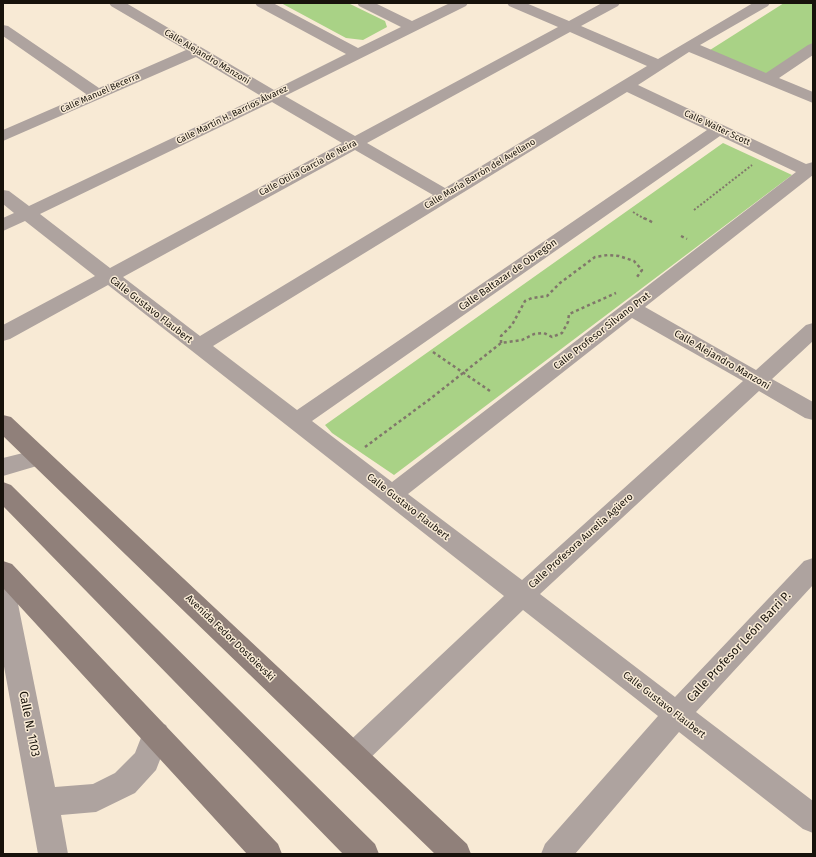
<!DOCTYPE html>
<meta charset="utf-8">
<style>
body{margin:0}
#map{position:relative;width:816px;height:857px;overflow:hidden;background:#f8ead5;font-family:"Fira Sans",sans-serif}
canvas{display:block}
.frame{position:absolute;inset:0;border:4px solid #17120b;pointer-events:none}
</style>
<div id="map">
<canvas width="816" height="857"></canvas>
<div class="frame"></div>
</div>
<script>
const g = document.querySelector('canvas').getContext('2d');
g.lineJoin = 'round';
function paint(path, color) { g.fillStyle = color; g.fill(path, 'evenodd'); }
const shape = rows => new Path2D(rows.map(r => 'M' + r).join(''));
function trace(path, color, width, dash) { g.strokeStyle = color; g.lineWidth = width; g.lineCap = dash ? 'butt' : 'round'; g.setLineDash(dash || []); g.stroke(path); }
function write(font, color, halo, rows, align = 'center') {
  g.font = font + ' "Fira Sans",sans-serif'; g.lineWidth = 3; g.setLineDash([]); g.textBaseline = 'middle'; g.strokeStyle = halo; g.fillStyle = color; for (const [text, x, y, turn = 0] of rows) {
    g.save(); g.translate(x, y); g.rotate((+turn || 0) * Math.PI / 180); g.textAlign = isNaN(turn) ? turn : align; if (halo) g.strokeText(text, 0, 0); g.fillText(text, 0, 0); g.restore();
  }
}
const green = shape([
 [281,3,348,3,385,21,387,27,363,40,346,38],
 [784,3,813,3,813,44,767,75,710,50],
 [723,143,792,175,394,475,332,433,325,425]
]);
const pathFar1 = shape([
 [694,210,752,165],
 [633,212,645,219]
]);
const path = shape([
 [644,218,654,223],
 [681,236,687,239],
 [501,343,501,336,512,325,525,301,532,298,547,296,560,283,595,257,608,255,619,256,634,261,642,270,637,277],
 [433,352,490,391],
 [365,447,430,399,501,343,522,340,534,334,544,333,552,337,562,333,568,322,569,314,616,293]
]);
const street = shape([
 [109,3,126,3,274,90,346,54,257,6,255,3,273,3,358,48,401,27,359,6,357,3,375,3,412,21,450,3,468,3,466,6,285,96,355,136,558,27,509,6,507,3,526,3,569,21,602,3,620,3,618,6,581,26,658,59,753,3,770,3,768,6,700,45,766,73,808,45,813,43,813,55,779,78,813,92,813,103,689,52,638,85,806,164,813,162,813,175,645,307,756,370,806,325,813,323,813,341,772,379,813,402,813,420,805,418,759,391,540,594,675,697,804,561,813,558,813,585,696,712,813,801,813,833,803,829,679,732,575,854,541,854,545,844,658,716,523,610,363,765,353,769,343,765,339,756,343,747,504,596,108,285,10,339,3,341,3,325,95,276,25,221,3,231,3,218,14,213,3,204,3,190,9,191,29,206,261,96,196,57,3,141,3,130,86,94,3,36,3,25,8,26,99,88,186,50,111,6,109,3],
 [570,32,647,66,445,188,367,143,570,32],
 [627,92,707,130,297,410,213,346,627,92],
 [272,102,342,143,110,268,40,214,272,102],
 [720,136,796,172,392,482,312,421,720,136],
 [355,150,433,195,200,336,123,277,355,150],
 [632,318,743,381,522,580,408,494,632,318],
 [39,449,47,451,50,457,47,463,3,476,3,458,39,449],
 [3,584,12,587,16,594,55,787,93,784,115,773,135,753,146,725,156,721,166,725,170,734,156,770,135,793,96,812,61,815,68,854,38,854,3,661,3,584]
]);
const secondary = shape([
 [3,415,11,417,467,844,471,854,435,854,3,436,3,415],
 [3,482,11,485,375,844,379,854,343,854,3,506,3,482],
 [3,561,12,564,278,844,282,854,247,854,3,588,3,561]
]);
const farStreetnames = [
 ["Calle Alejandro Manzoni",207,57,31],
 ["Calle Manuel Becerra",100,93,-24],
 ["Calle Martín H. Barrios Álvarez",232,115,-26],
 ["Calle Walter Scott",717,128,25],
 ["Calle Otilia García de Neira",308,168,-28],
 ["Calle María Barrón del Avellano",480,174,-31]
];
const streetNames = [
 ["Calle Baltazar de Obregón",508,275,-35],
 ["Calle Gustavo Flaubert",151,310,38],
 ["Calle Profesor Silvano Prat",602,331,-38],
 ["Calle Alejandro Manzoni",722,360,30],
 ["Calle Gustavo Flaubert",408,507,38],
 ["Calle Profesora Aurelia Agüero",581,541,-42],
 ["Avenida Fedor Dostoievski",230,638,44],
 ["Calle Gustavo Flaubert",664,705,38]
];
const nearStreetnames = [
 ["Calle Profesor León Barri P.",739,647,-47],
 ["Calle N. 1103",29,724,79]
];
paint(green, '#a9d286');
trace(pathFar1, '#80776a', 2, [2, 2]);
trace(path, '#80776a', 2.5, [3, 3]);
paint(street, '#aea39f');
paint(secondary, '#90807a');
write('9px', '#17120b', '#f8ead5', farStreetnames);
write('10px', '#17120b', '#f8ead5', streetNames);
write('12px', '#17120b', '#f8ead5', nearStreetnames);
</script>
